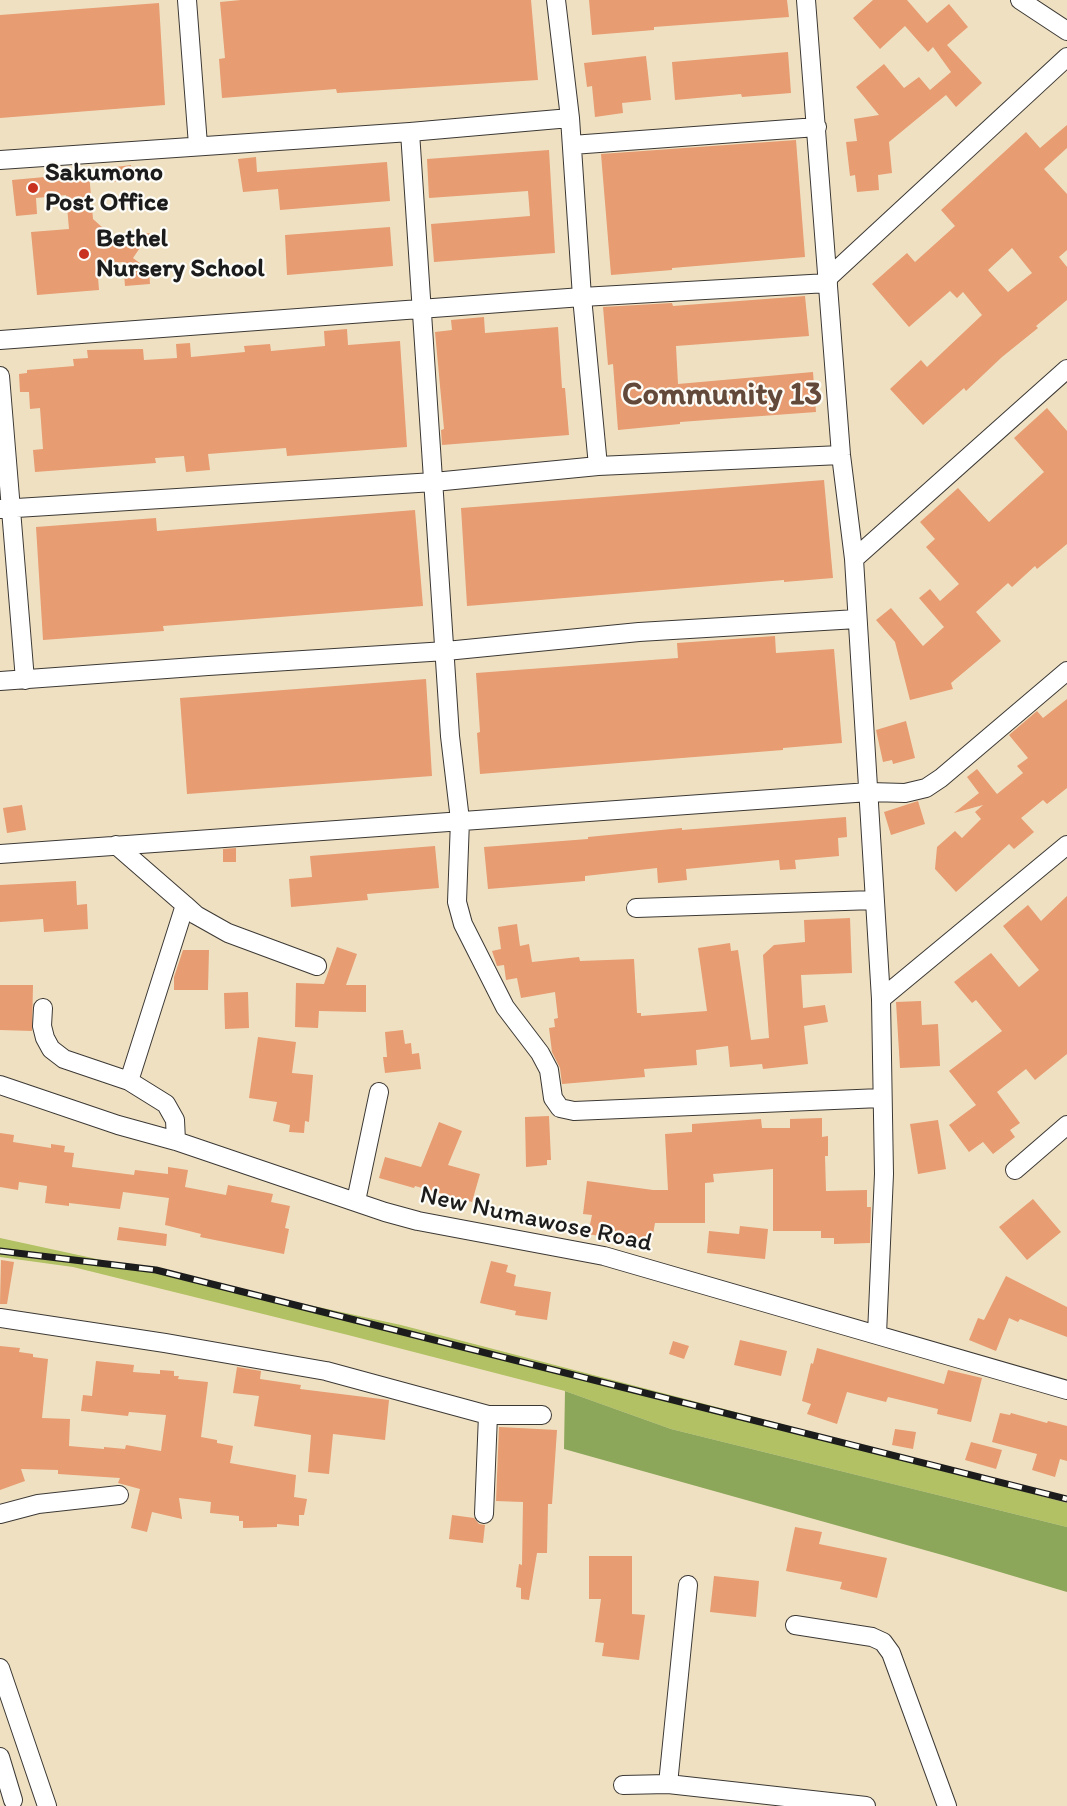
<!DOCTYPE html>
<style>
body{margin:0}
canvas{display:block;background:#efe0c1}
</style>
<canvas width="1067" height="1806"></canvas>
<script>
const g = document.querySelector('canvas').getContext('2d');
g.lineJoin = 'round';
function paint(path, color) { g.fillStyle = color; g.fill(path, 'evenodd'); }
const shape = rows => new Path2D(rows.map(r => 'M' + r).join(''));
function trace(path, color, width, dash) { g.strokeStyle = color; g.lineWidth = width; g.lineCap = dash ? 'butt' : 'round'; g.setLineDash(dash || []); g.stroke(path); }
function write(font, color, halo, rows, align = 'center') {
  g.font = font + ' Itim,sans-serif'; g.lineWidth = 4.5; g.setLineDash([]); g.textBaseline = 'middle'; g.strokeStyle = halo; g.fillStyle = color; for (const [text, x, y, turn = 0] of rows) {
    g.save(); g.translate(x, y); g.rotate((+turn || 0) * Math.PI / 180); g.textAlign = isNaN(turn) ? turn : align; if (halo) g.strokeText(text, 0, 0); g.fillText(text, 0, 0); g.restore();
  }
}
const green = shape([
 [0,1238,401,1325,778,1423,1067,1503,1067,1527,671,1429,565,1391,348,1335,73,1267,0,1257]
]);
const forest = shape([
 [565,1391,671,1429,1067,1527,1067,1592,946,1556,564,1449]
]);
const building = shape([
 [241,0,531,0,538,80,337,93,336,89,222,98,219,59,225,58,220,2],
 [589,0,787,0,789,17,654,27,654,30,592,35],
 [873,0,907,0,927,23,949,4,968,27,947,45,982,83,956,107,946,95,889,142,892,173,878,175,879,190,857,192,855,175,850,176,846,142,857,141,854,119,879,115,856,87,884,64,904,88,919,77,930,90,951,72,933,47,928,52,905,26,880,49,853,18],
 [159,3,165,105,0,118,0,15],
 [788,52,791,93,742,97,741,94,675,100,672,62],
 [646,56,651,100,622,103,623,113,595,117,592,86,587,87,584,63],
 [1067,125,1067,148,1044,169,1067,194,1067,250,1059,257,1067,267,1067,300,1036,326,1038,328,1002,357,966,391,964,388,923,425,890,389,921,360,927,367,982,315,963,292,957,298,950,291,909,327,872,284,907,253,915,262,955,226,941,210,1026,132,1040,148],
 [1012,248,1032,273,1008,292,988,270],
 [796,140,805,257,672,268,672,270,611,275,601,154],
 [549,150,555,253,434,262,431,224,530,216,528,191,429,198,427,159],
 [256,157,257,172,387,162,390,201,280,210,278,189,243,192,238,159],
 [131,165,132,180,110,182,108,168],
 [89,173,93,219,113,237,150,233,133,258,149,270,150,284,125,286,123,262,97,264,99,290,37,295,31,232,69,229,66,195,36,198,37,214,16,216,12,180],
 [390,227,393,266,287,275,285,235],
 [805,296,809,336,676,346,678,384,813,372,816,412,680,422,680,424,618,430,613,364,608,365,603,307,672,303,673,306],
 [484,317,485,333,558,327,562,388,565,388,569,435,442,445,441,430,444,429,435,332,452,330,451,320],
 [347,329,348,345,400,341,407,447,287,456,286,448,208,454,210,470,186,472,184,456,155,458,156,463,35,472,33,450,43,449,40,408,30,409,29,392,20,392,19,374,27,373,27,370,74,366,73,359,88,358,87,350,143,349,144,360,177,358,176,344,190,343,191,357,245,352,244,346,270,344,271,351,325,346,324,331],
 [1047,408,1067,431,1067,544,1037,569,1035,566,1012,587,1008,583,976,612,1001,641,951,683,953,689,910,700,895,642,876,620,891,608,923,646,944,627,919,598,930,589,940,601,959,584,926,547,935,539,920,522,958,488,989,522,1044,472,1014,438],
 [824,480,833,578,784,582,784,580,467,606,461,508],
 [415,510,423,606,163,626,164,631,43,640,36,527,156,518,157,531],
 [775,636,776,653,834,649,842,743,783,748,783,750,480,774,477,733,480,732,476,673,678,658,677,643],
 [426,679,432,776,187,794,180,698],
 [1067,699,1067,788,1047,804,1043,800,1021,818,1034,832,1014,849,1009,844,956,892,935,869,937,847,955,831,962,838,981,819,975,812,983,805,954,813,979,793,967,777,977,769,997,794,1023,773,1017,766,1028,758,1009,735,1037,711,1043,718],
 [906,721,915,758,893,764,892,760,883,762,876,730],
 [918,801,925,824,891,835,884,812],
 [22,805,26,830,7,833,3,808],
 [846,817,847,837,838,838,839,856,795,860,796,869,780,870,779,860,686,869,687,880,658,883,657,868,585,876,585,881,488,889,484,847,588,839,588,837,682,828,682,830],
 [435,846,439,888,367,894,368,900,291,907,289,879,312,877,310,856],
 [236,848,236,862,223,862,223,849],
 [76,881,77,905,87,904,88,929,44,932,43,919,0,922,0,885],
 [1067,896,1067,1054,1035,1080,1026,1069,997,1092,1020,1123,1010,1130,1015,1137,993,1154,983,1142,969,1152,949,1125,976,1105,949,1071,1002,1031,976,1000,972,1003,954,982,991,953,1019,987,1039,970,1003,926,1028,905,1041,921],
 [850,918,852,973,801,975,803,1008,825,1005,828,1022,804,1026,808,1064,763,1069,762,1064,730,1067,728,1046,696,1050,697,1065,644,1069,645,1077,562,1084,560,1068,552,1052,549,1028,555,1027,554,1019,558,1018,555,992,521,998,517,978,506,980,504,965,497,966,492,951,501,949,498,927,517,924,520,946,529,944,532,962,579,957,580,961,634,959,637,1013,641,1013,641,1016,707,1011,698,948,730,943,731,951,738,950,751,1040,769,1038,763,955,774,945,805,942,804,920],
 [337,947,357,954,346,985,366,985,366,1012,319,1011,318,1028,295,1027,296,983,324,984],
 [183,950,209,950,208,990,174,990,174,977],
 [0,985,33,985,32,1031,0,1030],
 [248,992,249,1028,225,1029,224,993],
 [921,1001,922,1025,938,1024,940,1066,900,1068,896,1002],
 [403,1030,405,1044,411,1043,412,1054,419,1053,421,1069,385,1073,383,1057,387,1057,385,1032],
 [258,1037,296,1042,292,1073,313,1075,309,1122,305,1121,304,1133,289,1132,290,1125,273,1121,277,1102,249,1098],
 [549,1116,551,1160,547,1160,547,1165,526,1167,525,1117],
 [822,1118,822,1137,828,1136,828,1156,825,1156,826,1191,867,1190,867,1207,871,1207,870,1243,834,1244,834,1238,821,1238,821,1231,773,1231,773,1169,713,1174,714,1182,705,1183,705,1223,655,1223,651,1245,588,1234,592,1215,583,1214,587,1181,653,1190,668,1190,665,1134,692,1132,692,1124,761,1119,762,1128,790,1128,790,1119],
 [938,1120,946,1169,918,1174,910,1124],
 [439,1122,462,1131,448,1165,480,1174,472,1202,415,1186,414,1188,379,1178,385,1157,421,1167],
 [0,1133,14,1135,13,1142,51,1148,51,1144,65,1146,64,1152,74,1153,72,1167,134,1175,135,1170,168,1174,168,1167,188,1170,185,1187,226,1195,228,1185,273,1194,271,1202,290,1206,285,1228,289,1229,284,1254,200,1237,201,1234,165,1225,169,1198,123,1192,120,1209,69,1203,69,1206,45,1203,47,1186,19,1182,18,1190,0,1187],
 [1033,1199,1061,1232,1027,1260,999,1227],
 [740,1226,768,1229,765,1259,707,1253,709,1231,739,1234],
 [119,1227,167,1234,166,1246,117,1240],
 [1,1260,14,1262,7,1304,0,1304],
 [491,1261,508,1265,506,1272,516,1275,514,1286,551,1292,547,1320,515,1315,516,1311,480,1303],
 [1006,1276,1067,1307,1067,1337,1020,1319,1018,1322,1009,1318,996,1351,969,1340,978,1318,984,1320],
 [740,1340,787,1351,781,1376,734,1365],
 [673,1341,689,1346,684,1359,669,1354],
 [0,1346,20,1348,19,1352,33,1354,33,1357,48,1359,42,1418,70,1419,69,1446,104,1449,104,1447,125,1449,126,1445,161,1451,166,1415,129,1412,128,1416,81,1411,83,1395,92,1396,96,1361,134,1365,133,1372,160,1374,160,1370,174,1371,174,1376,179,1376,178,1379,208,1382,201,1437,217,1440,217,1443,233,1446,230,1463,296,1475,294,1497,307,1499,304,1515,299,1515,299,1526,277,1524,277,1527,243,1528,243,1521,239,1521,239,1516,210,1513,211,1502,179,1498,182,1519,152,1512,147,1532,131,1528,140,1489,118,1483,120,1478,58,1474,58,1470,21,1469,25,1481,0,1490],
 [817,1348,944,1384,948,1370,982,1378,971,1422,937,1414,938,1409,888,1397,886,1402,847,1392,837,1424,807,1414,811,1404,802,1401,811,1363,813,1364],
 [237,1367,261,1371,260,1379,301,1385,300,1389,389,1400,385,1440,333,1434,329,1474,308,1472,311,1435,254,1426,259,1396,233,1393],
 [1000,1413,1010,1415,1011,1413,1047,1423,1048,1421,1067,1426,1067,1461,1060,1459,1055,1477,1032,1470,1037,1454,992,1442],
 [499,1427,557,1430,552,1504,548,1504,547,1553,537,1553,529,1600,521,1599,521,1588,516,1587,519,1564,522,1565,523,1502,496,1501],
 [895,1429,916,1432,913,1449,892,1445],
 [971,1442,1002,1450,996,1469,965,1460],
 [452,1515,474,1518,479,1524,485,1525,483,1543,449,1539],
 [795,1527,822,1532,819,1544,887,1558,877,1598,840,1589,842,1582,786,1571],
 [589,1556,632,1556,632,1614,645,1615,639,1660,602,1656,604,1643,595,1642,601,1599,589,1599],
 [714,1576,759,1581,756,1617,710,1612]
]);
const minor = shape([
 [187,0,198,145],
 [556,0,570,118,582,297,598,466],
 [806,0,841,455,854,559,881,999,884,1174,877,1334],
 [1020,0,1067,31],
 [410,132,450,736,460,820,457,902,463,924,505,1007,540,1053,549,1070,553,1098,560,1108,574,1111,881,1098],
 [572,145,817,127],
 [0,160,410,132,570,118],
 [828,278,1067,57],
 [0,340,582,297,828,283],
 [0,376,25,680],
 [0,509,434,482,598,466,841,455],
 [854,559,1067,369],
 [0,681,208,666,446,651,639,632,857,619],
 [116,845,185,905,129,1081],
 [0,854,869,792,905,793,926,788,941,778,1067,671],
 [185,905,196,915,228,933,317,966],
 [636,908,874,900],
 [881,999,1067,845],
 [43,1008,42,1026,45,1038,51,1049,64,1059,129,1081,166,1104,175,1120,176,1141],
 [0,1085,118,1125,176,1141,385,1212,418,1221,604,1256,1067,1390],
 [1015,1170,1067,1125],
 [356,1201,379,1092],
 [0,1318,165,1343,326,1371,488,1415,542,1415],
 [0,1514,38,1504,119,1495],
 [484,1514,488,1415],
 [795,1625,872,1637,883,1642,891,1653,947,1806],
 [0,1668,47,1806],
 [0,1757,13,1800],
 [668,1784,688,1585],
 [623,1785,668,1784,866,1806]
]);
const rail = shape([
 [0,1251,156,1270,1067,1499]
]);
const markers = [
 [33,188,6,"#c8321e"],
 [84,254,6,"#c8321e"]
];
const poiNames = [
 ["Sakumono",45,173],
 ["Post Office",45,203],
 ["Bethel",96,239],
 ["Nursery School",96,269]
];
const streetNames = [
 ["New Numawose Road",536,1220,12]
];
const districtNames = [
 ["Community 13",722,396]
];
paint(green, '#b1c164');
paint(forest, '#8ca75a');
paint(building, '#e79c72');
trace(minor, '#3c3935', 20);
trace(minor, '#fff', 18);
trace(rail, '#1c1c1c', 7);
trace(rail, '#fdfcf7', 4.5, [14]);
for (const [x, y, r, color] of markers) { const dot = new Path2D(); dot.arc(x, y, r, 0, 2 * Math.PI); g.fillStyle = color; g.fill(dot); trace(dot, '#fdfcf7', 2); }
write('bold 26px', '#1c1c1c', '#fdfcf7', poiNames, 'left');
write('26px', '#1c1c1c', '#fdfcf7', streetNames);
write('bold 32px', '#63493a', '#fdfcf7', districtNames);
</script>
